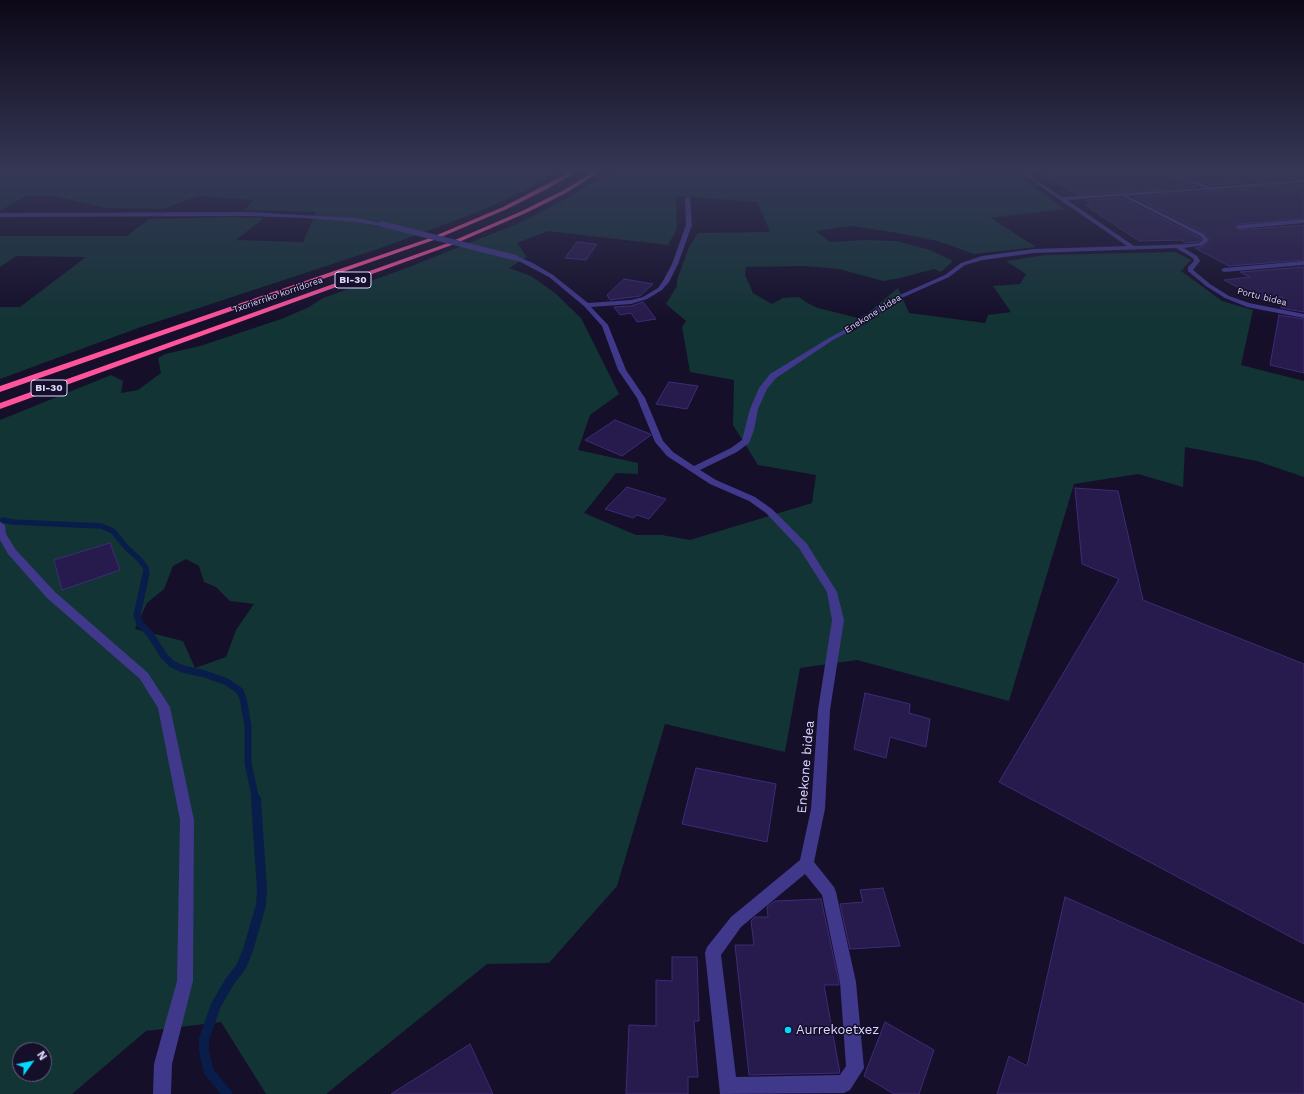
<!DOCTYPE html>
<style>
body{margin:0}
#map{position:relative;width:1304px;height:1094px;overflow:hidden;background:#150f2a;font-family:"Work Sans",sans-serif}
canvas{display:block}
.north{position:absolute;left:12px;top:1042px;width:40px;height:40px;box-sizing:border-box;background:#150f2a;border:1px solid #655f7f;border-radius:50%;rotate:57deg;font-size:11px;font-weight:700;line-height:16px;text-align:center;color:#ded8ff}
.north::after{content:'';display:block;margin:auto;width:14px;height:18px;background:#04d9ff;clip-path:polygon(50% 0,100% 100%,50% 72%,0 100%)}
</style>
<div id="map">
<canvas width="1304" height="1094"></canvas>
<div class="north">N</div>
</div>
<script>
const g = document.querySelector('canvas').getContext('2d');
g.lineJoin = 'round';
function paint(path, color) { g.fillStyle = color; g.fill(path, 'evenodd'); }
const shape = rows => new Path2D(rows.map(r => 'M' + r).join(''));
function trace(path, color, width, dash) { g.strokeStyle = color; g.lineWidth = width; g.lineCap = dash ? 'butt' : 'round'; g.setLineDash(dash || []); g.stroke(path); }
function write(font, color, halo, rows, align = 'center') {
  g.font = font + ' "Work Sans",sans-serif'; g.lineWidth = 3; g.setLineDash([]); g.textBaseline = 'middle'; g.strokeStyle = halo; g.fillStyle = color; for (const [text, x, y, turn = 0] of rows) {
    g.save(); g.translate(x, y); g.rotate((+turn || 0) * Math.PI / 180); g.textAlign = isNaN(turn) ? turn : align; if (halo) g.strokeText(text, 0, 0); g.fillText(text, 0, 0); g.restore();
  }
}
const green = shape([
 [0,170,565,170,505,200,473,214,378,249,141,327,0,379,0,307,20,307,86,257,16,256,0,267,0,236,127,236,149,219,236,217,264,218,236,240,303,242,316,212,244,210,254,200,198,196,163,209,106,208,55,196,26,196,0,211],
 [614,170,957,170,960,174,1015,174,1065,209,991,218,1036,247,974,254,938,241,892,232,851,226,816,231,830,242,865,240,896,241,930,250,953,261,941,272,934,269,900,278,883,281,839,269,805,266,746,267,745,275,753,293,772,304,783,298,799,297,807,303,818,308,858,318,868,313,898,288,909,313,985,323,988,315,1011,312,993,286,1020,284,1026,274,1006,261,1045,255,1175,252,1191,260,1181,271,1222,301,1253,310,1241,365,1304,381,1304,477,1257,461,1185,447,1183,487,1138,474,1074,484,1009,701,857,660,800,668,785,752,665,724,617,886,549,963,487,964,326,1094,266,1094,221,1022,146,1031,72,1094,0,1094,0,420,111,375,123,381,121,393,138,390,161,373,158,358,165,354,200,346,284,318,309,307,323,298,404,269,519,223,569,197],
 [676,196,757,202,770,232,698,233,689,247,677,280,677,286,666,304,686,321,682,327,690,372,734,380,733,425,758,465,816,475,812,503,690,540,662,535,636,535,584,513,616,473,638,474,638,463,578,450,590,415,619,394,581,318,555,293,531,276,509,268,527,257,517,243,548,231,668,245,677,229],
 [186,559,199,566,204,582,216,587,230,601,254,604,236,630,226,657,195,668,183,641,135,629,147,603,164,589,173,566],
 [20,1050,44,1050,44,1074,20,1074]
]);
const streamFar2 = shape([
 [3,520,13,522,101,526,113,531,126,547,140,560,146,568,146,575]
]);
const streamFar1 = shape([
 [146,574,137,615,140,624,150,634,164,656,172,664,183,669,205,674,227,682,240,691,243,698,248,726,248,763,256,800]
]);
const stream = shape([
 [227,1094,209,1072,204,1051,204,1039,216,1005,230,981,241,967,248,950,261,905,262,890,256,799]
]);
const building = shape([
 [1039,170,1163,170,1163,171,1197,187,1077,195,1039,170],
 [1172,170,1304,170,1304,179,1210,185,1172,170],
 [1304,184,1304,218,1239,224,1235,227,1239,230,1304,225,1304,260,1229,266,1195,248,1203,246,1210,241,1210,239,1205,233,1134,197,1304,184],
 [1122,198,1199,237,1201,240,1198,242,1186,243,1181,240,1139,241,1085,205,1092,205,1085,200,1122,198],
 [577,242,597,244,586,260,565,258,577,242],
 [1304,267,1304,312,1281,308,1283,297,1260,299,1224,280,1250,277,1240,272,1304,267],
 [624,279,653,284,640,296,610,300,607,295,624,279],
 [643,302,656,319,637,322,631,313,620,315,614,307,631,306,643,302],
 [1279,315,1304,319,1304,373,1270,365,1279,315],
 [669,382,698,386,687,409,656,404,669,382],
 [615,420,650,434,651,435,622,456,585,440,615,420],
 [627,487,666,499,649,519,637,515,633,518,605,509,627,487],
 [1075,488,1118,491,1143,600,1304,664,1304,944,999,782,1119,579,1082,564,1075,488],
 [110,543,120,570,62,590,54,560,110,543],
 [865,693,910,704,909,713,930,719,926,747,890,737,886,758,854,749,865,693],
 [696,768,776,784,767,842,682,824,696,768],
 [883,888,900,946,850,949,840,904,863,902,860,890,883,888],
 [1065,897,1304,1004,1304,1094,997,1094,1009,1056,1027,1066,1065,897],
 [821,899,839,982,839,985,824,985,840,1073,749,1075,735,945,754,945,751,921,755,917,768,917,767,907,775,901,821,899],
 [672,957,697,957,699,1021,694,1021,698,1077,688,1077,688,1094,626,1094,629,1025,656,1026,656,980,672,981,672,957],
 [885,1022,934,1050,919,1094,894,1094,864,1076,885,1022],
 [470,1044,493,1094,391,1094,470,1044]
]);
const minor = shape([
 [1017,170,1021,170,1062,197,1203,188,1164,170,1169,170,1210,187,1304,180,1304,182,1288,184,1128,196,1204,234,1209,240,1203,245,1184,248,1197,256,1200,261,1193,270,1210,284,1229,296,1249,303,1304,314,1304,318,1247,307,1225,298,1206,286,1188,271,1188,267,1194,261,1193,258,1176,248,1034,253,983,260,965,265,949,277,897,300,863,324,833,340,776,378,767,389,758,409,754,430,749,443,737,452,700,470,716,480,755,497,772,509,807,544,837,592,844,620,830,710,825,809,814,862,834,887,836,892,856,982,864,1068,850,1090,844,1093,720,1094,705,953,707,947,731,917,800,860,811,809,818,710,832,620,827,592,799,548,766,513,749,501,710,484,667,456,655,442,637,398,618,370,602,326,584,306,549,277,513,258,516,256,533,263,553,275,588,303,631,300,643,297,658,288,663,281,672,264,686,225,685,198,690,197,692,225,678,264,669,282,662,290,647,299,631,304,591,307,608,325,626,370,645,398,663,441,673,452,694,466,731,448,742,440,750,409,759,388,770,374,829,338,859,322,893,298,945,275,961,263,982,256,1034,249,1127,246,1017,170],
 [1122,196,1200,236,1203,240,1199,243,1191,244,1134,246,1067,200,1122,196],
 [805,874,822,895,840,982,846,1066,840,1075,736,1077,721,955,741,927,805,874],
 [248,212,356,218,385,224,382,226,356,222,305,218,248,216,0,217,0,213,248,212],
 [1304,219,1304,223,1239,229,1236,227,1239,225,1304,219],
 [1304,261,1304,265,1224,272,1221,270,1224,268,1304,261],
 [0,522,5,525,6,534,16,550,55,592,148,673,170,707,194,820,193,981,172,1064,171,1094,153,1094,154,1064,177,981,180,820,158,708,140,679,47,598,8,554,0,540,0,522]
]);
const highway = shape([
 [574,170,580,170,547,189,507,209,434,240,0,392,0,386,430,238,503,207,574,170],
 [597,170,603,170,566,193,526,213,452,245,0,409,0,403,448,243,522,211,562,191,597,170]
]);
const minorBridge = shape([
 [382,224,516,258]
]);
const markers = [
 [788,1030,4,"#04d9ff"]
];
const farStreetnames = [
 ["Txorierriko korridorea",278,295,-19],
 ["Portu bidea",1262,297,14],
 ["Enekone bidea",873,314,-32]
];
const shields = [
 [353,280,36],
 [49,388,36]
];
const shieldNames = [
 ["BI-30",353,280],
 ["BI-30",49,388]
];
const nearStreetnames = [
 ["Enekone bidea",806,767,-85]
];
const nearPoinames = [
 ["Aurrekoetxez",796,1030]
];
paint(green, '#123434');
trace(streamFar2, '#081d4a', 5.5);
trace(streamFar1, '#081d4a', 7);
trace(stream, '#081d4a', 10);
paint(building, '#271a4c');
trace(building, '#3f2b79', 1);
paint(minor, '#40388b');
paint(highway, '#ff539c');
trace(minorBridge, '#40388b', 5.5);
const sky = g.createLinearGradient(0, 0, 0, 323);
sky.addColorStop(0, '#0c0817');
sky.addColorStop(0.53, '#353755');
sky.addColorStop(1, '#35375500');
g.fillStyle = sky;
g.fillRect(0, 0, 1304, 323);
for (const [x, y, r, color] of markers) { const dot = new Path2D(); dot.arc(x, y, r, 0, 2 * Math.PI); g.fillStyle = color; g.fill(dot); trace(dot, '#150f2a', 1.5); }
write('9px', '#ded8ff', '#150f2a', farStreetnames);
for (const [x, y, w] of shields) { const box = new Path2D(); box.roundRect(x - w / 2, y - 8, w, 16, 3); g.fillStyle = '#150f2a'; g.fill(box); trace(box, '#ded8ff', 1); }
write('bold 10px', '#ded8ff', null, shieldNames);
write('13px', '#ded8ff', '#150f2a', nearStreetnames);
write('13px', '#ded8ff', '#150f2a', nearPoinames, 'left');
</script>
